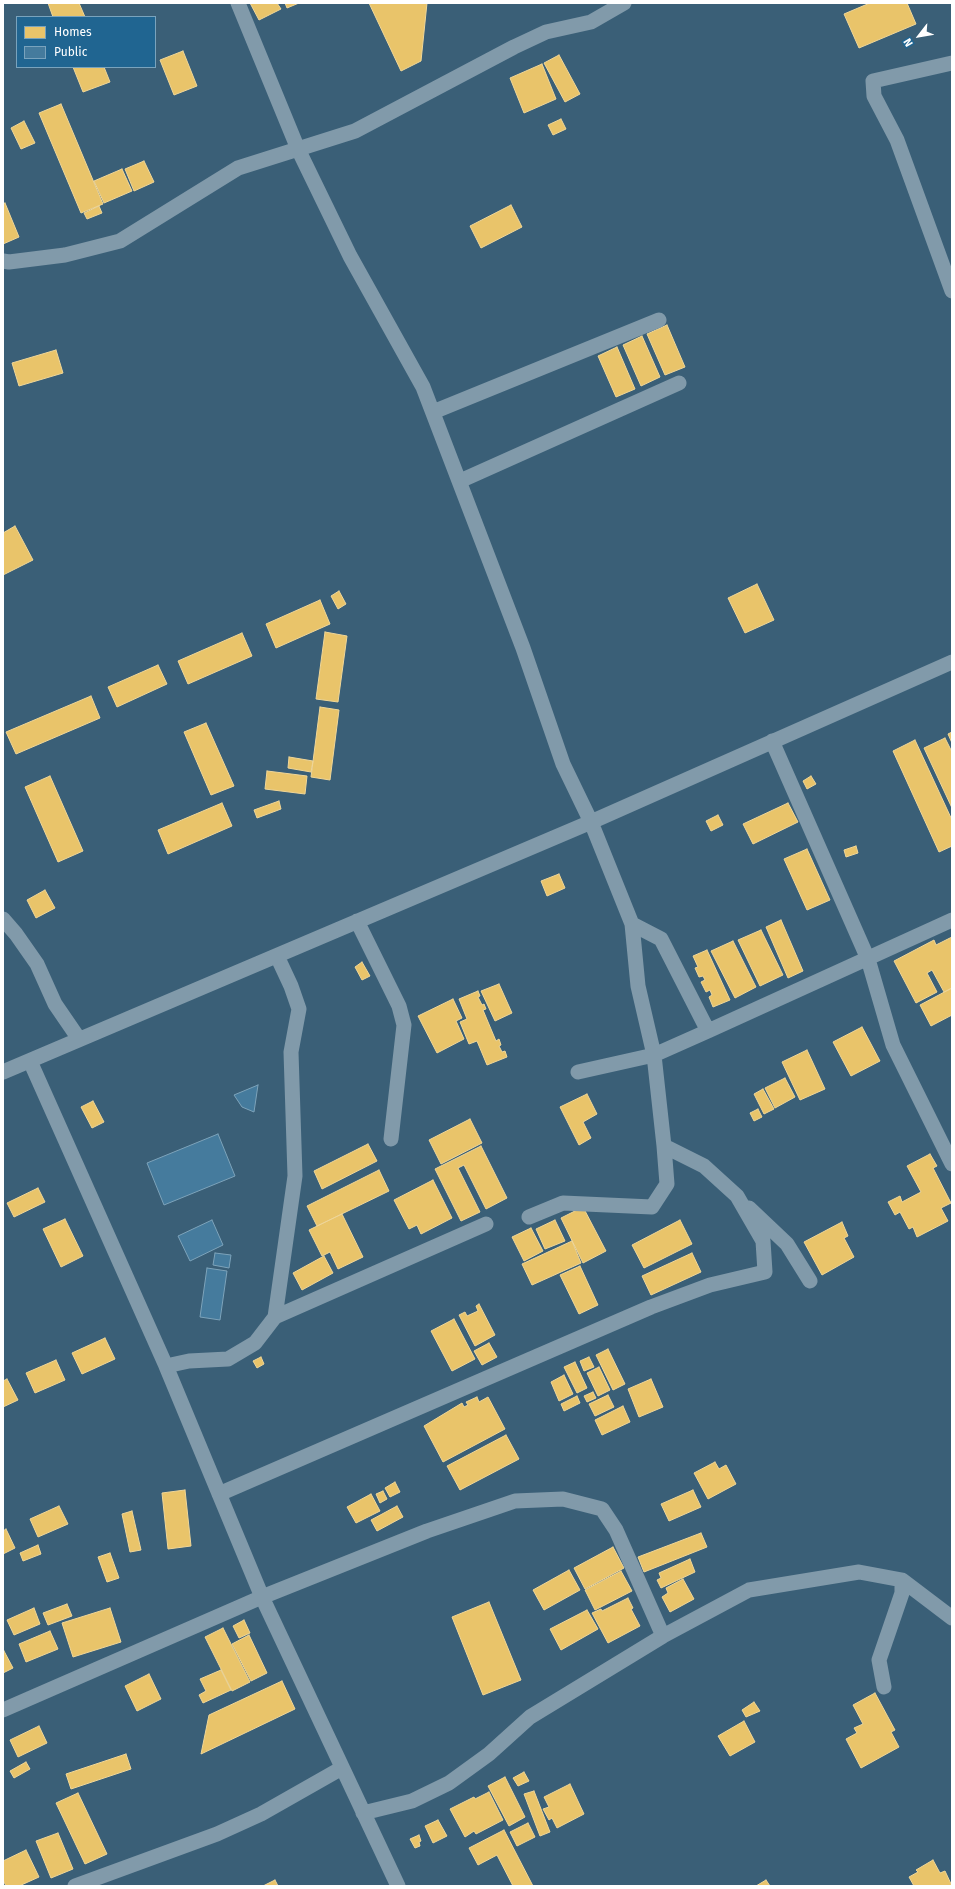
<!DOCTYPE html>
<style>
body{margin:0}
#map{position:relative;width:955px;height:1889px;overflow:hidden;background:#3a5f77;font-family:"Fira Sans",sans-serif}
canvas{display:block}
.frame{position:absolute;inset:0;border:4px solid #fff;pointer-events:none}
.legend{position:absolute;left:16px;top:16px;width:140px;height:52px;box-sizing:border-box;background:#206591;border:1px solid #79a3bd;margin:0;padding:5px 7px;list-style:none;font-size:12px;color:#fff}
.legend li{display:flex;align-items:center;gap:8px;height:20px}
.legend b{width:20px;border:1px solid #79a3bd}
.north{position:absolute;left:899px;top:16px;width:40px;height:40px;-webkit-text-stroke:3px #206591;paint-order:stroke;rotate:239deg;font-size:11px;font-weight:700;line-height:16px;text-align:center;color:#fff}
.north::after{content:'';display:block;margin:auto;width:14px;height:18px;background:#fff;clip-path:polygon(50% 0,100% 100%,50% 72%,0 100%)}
</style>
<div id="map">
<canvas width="955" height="1889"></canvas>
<div class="frame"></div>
<ul class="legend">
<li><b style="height:11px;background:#e9c46a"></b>Homes</li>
<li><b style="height:11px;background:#457b9d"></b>Public</li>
</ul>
<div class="north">N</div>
</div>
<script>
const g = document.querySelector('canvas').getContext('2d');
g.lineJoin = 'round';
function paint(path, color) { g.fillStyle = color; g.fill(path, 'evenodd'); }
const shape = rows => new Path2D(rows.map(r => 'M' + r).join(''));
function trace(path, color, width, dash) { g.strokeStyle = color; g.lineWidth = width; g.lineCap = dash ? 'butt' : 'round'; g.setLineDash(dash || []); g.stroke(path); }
const homes = shape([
 [48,3,79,3,85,17,53,17,48,3],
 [250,3,277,3,281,9,259,20,250,3],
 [285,3,299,3,287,8,285,3],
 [369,3,427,3,421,61,401,71,369,3],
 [870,3,907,3,916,24,859,48,844,14,870,3],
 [183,51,197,86,174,95,160,60,183,51],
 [559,55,580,94,565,102,544,63,559,55],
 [542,64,556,99,524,113,510,78,542,64],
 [73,67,104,67,110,82,83,92,73,67],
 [61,104,103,204,81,213,39,113,61,104],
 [561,119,566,129,553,135,548,125,561,119],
 [24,121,35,143,21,149,11,128,24,121],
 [144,161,154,182,134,191,125,169,144,161],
 [122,169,132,191,104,203,94,181,122,169],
 [5,203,19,237,3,244,3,204,5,203],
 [511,205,522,227,481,248,470,226,511,205],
 [99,206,102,213,87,219,84,213,99,206],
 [667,325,685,367,665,375,647,334,667,325],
 [642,336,660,377,641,386,623,345,642,336],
 [617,347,635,389,616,397,598,356,617,347],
 [56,350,63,373,19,386,12,363,56,350],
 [15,526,33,560,3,575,3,533,15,526],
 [757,584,774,620,745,633,728,598,757,584],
 [339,591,346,604,338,609,331,596,339,591],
 [320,600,330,624,276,648,266,624,320,600],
 [325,632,347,636,338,702,316,699,325,632],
 [242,633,252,656,188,684,178,661,242,633],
 [158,665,167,684,117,707,108,687,158,665],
 [91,696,100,718,16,754,6,732,91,696],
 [320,707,339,710,330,780,311,777,320,707],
 [206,723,234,786,211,795,184,732,206,723],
 [952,732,952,743,948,734,952,732],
 [945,738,952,752,952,808,924,748,945,738],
 [915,740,952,820,952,846,939,852,893,751,915,740],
 [289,757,313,761,311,772,288,768,289,757],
 [267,771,307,776,305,794,265,789,267,771],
 [50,776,83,851,58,862,25,787,50,776],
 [811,776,816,784,807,789,803,781,811,776],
 [279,801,281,809,257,818,254,810,279,801],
 [222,803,232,826,168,854,158,830,222,803],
 [788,803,798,822,753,844,743,824,788,803],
 [718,815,723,825,711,831,706,821,718,815],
 [856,846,858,853,846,857,844,850,856,846],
 [807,849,830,900,807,910,784,859,807,849],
 [559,874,565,888,547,896,541,881,559,874],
 [45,890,55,908,36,918,27,900,45,890],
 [781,920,803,971,788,978,766,927,781,920],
 [761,930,783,975,760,986,738,940,761,930],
 [952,937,952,988,944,992,932,970,927,973,937,992,916,1003,894,961,934,940,936,945,952,937],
 [733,941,756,987,735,998,711,951,733,941],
 [707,950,730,1000,713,1007,709,997,712,995,710,990,706,992,701,982,705,980,703,976,699,977,695,968,698,967,693,956,707,950],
 [362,962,370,976,362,980,355,967,362,962],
 [499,984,512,1013,495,1021,481,991,499,984],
 [952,988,952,1015,931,1026,920,1005,952,988],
 [478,991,480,996,478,997,482,1005,484,1004,486,1009,483,1010,496,1041,499,1039,501,1045,499,1046,502,1052,505,1051,507,1057,487,1065,477,1041,469,1044,460,1022,467,1019,459,999,478,991],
 [453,999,462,1018,456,1021,464,1039,437,1053,418,1016,453,999],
 [862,1027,880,1061,851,1076,833,1042,862,1027],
 [807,1050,825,1089,800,1100,782,1062,807,1050],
 [785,1078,795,1097,775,1108,765,1088,785,1078],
 [763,1089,774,1109,764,1114,754,1094,763,1089],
 [587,1094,597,1114,583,1122,591,1138,579,1145,560,1107,587,1094],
 [93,1101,104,1122,92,1128,81,1107,93,1101],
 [758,1109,762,1117,754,1121,750,1113,758,1109],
 [470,1119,482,1143,441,1164,429,1140,470,1119],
 [368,1144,377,1161,322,1189,314,1171,368,1144],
 [481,1146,507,1198,486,1209,464,1165,458,1168,480,1212,461,1221,435,1169,481,1146],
 [930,1154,937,1166,933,1168,951,1203,941,1208,948,1221,917,1237,913,1227,909,1229,900,1212,895,1215,888,1202,900,1196,902,1202,921,1192,907,1166,930,1154],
 [379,1170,389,1191,317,1226,307,1206,379,1170],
 [433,1180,452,1218,421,1234,417,1225,409,1229,394,1200,433,1180],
 [38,1188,45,1202,14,1217,7,1203,38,1188],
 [583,1207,606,1251,583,1263,561,1218,583,1207],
 [342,1214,363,1257,338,1269,330,1252,322,1256,309,1230,342,1214],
 [65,1219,83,1256,61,1267,43,1229,65,1219],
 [555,1220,565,1241,545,1249,536,1229,555,1220],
 [680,1220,692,1244,644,1268,632,1245,680,1220],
 [842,1222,848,1236,844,1238,854,1257,822,1275,804,1242,842,1222],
 [531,1228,543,1251,524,1261,512,1237,531,1228],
 [572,1241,581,1263,532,1285,522,1264,572,1241],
 [692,1253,701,1272,651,1295,642,1276,692,1253],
 [324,1256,333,1273,302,1290,293,1273,324,1256],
 [580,1266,598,1305,579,1314,560,1275,580,1266],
 [479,1304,495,1335,475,1346,459,1315,465,1312,467,1316,478,1311,476,1306,479,1304],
 [454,1319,475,1359,452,1371,431,1331,454,1319],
 [105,1338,115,1359,82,1374,72,1353,105,1338],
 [489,1343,497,1357,482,1365,474,1351,489,1343],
 [608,1349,625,1384,613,1390,596,1355,608,1349],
 [261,1357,264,1364,257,1368,253,1361,261,1357],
 [589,1357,594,1367,584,1371,580,1361,589,1357],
 [56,1360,65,1380,35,1393,26,1373,56,1360],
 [575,1362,587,1388,577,1393,564,1367,575,1362],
 [599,1367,610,1390,598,1396,587,1373,599,1367],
 [564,1375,573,1394,559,1401,551,1382,564,1375],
 [7,1379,18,1400,3,1407,3,1381,7,1379],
 [651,1379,663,1407,639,1417,628,1389,651,1379],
 [593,1392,596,1398,587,1402,584,1396,593,1392],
 [608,1395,614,1407,595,1416,589,1404,608,1395],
 [577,1396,580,1403,564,1411,561,1404,577,1396],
 [477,1397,479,1402,488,1397,505,1429,443,1462,424,1426,462,1403,464,1407,468,1405,466,1402,477,1397],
 [623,1406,630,1422,602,1435,595,1420,623,1406],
 [506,1435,519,1459,460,1490,447,1466,506,1435],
 [715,1462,719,1469,726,1465,736,1484,708,1499,694,1473,715,1462],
 [395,1482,400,1492,390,1497,385,1488,395,1482],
 [185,1490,191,1546,168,1549,162,1493,185,1490],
 [693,1490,701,1507,669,1521,661,1504,693,1490],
 [383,1491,387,1499,380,1503,376,1494,383,1491],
 [371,1494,380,1511,356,1523,347,1507,371,1494],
 [59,1506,68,1524,38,1537,30,1519,59,1506],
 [397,1506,403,1517,377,1531,371,1520,397,1506],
 [132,1511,141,1550,130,1552,122,1514,132,1511],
 [6,1529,15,1548,3,1554,3,1531,6,1529],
 [701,1533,707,1547,644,1572,638,1557,701,1533],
 [38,1545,41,1554,23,1561,20,1553,38,1545],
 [613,1547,624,1568,585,1589,574,1568,613,1547],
 [110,1553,119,1578,107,1582,98,1557,110,1553],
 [690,1559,695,1572,661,1588,657,1580,661,1578,659,1573,690,1559],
 [569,1570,580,1590,544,1610,533,1590,569,1570],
 [621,1571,632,1591,595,1610,585,1590,621,1571],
 [683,1579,694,1599,670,1612,662,1597,668,1593,666,1588,683,1579],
 [628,1598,633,1608,631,1609,640,1626,608,1643,592,1613,601,1609,602,1611,628,1598],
 [489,1602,521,1680,483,1695,452,1617,489,1602],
 [67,1604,72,1616,48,1625,43,1613,67,1604],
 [34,1608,40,1624,14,1635,7,1620,34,1608],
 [110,1608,121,1642,73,1657,62,1623,110,1608],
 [587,1610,598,1629,561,1650,550,1629,587,1610],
 [244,1620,250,1633,239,1638,233,1626,244,1620],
 [223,1628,250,1682,232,1691,205,1637,223,1628],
 [50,1631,58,1649,26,1662,19,1644,50,1631],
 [249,1635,267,1673,251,1681,232,1644,249,1635],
 [4,1651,13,1668,3,1673,3,1652,4,1651],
 [221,1670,231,1690,203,1703,199,1695,206,1691,200,1679,221,1670],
 [149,1674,161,1699,137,1711,125,1686,149,1674],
 [282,1681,295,1709,201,1754,209,1715,282,1681],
 [875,1693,895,1730,891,1732,899,1747,861,1768,846,1739,857,1733,854,1728,863,1724,853,1705,875,1693],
 [754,1702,760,1711,746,1717,742,1710,754,1702],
 [744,1721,755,1742,730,1756,718,1736,744,1721],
 [39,1726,47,1743,18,1757,10,1740,39,1726],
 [126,1754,131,1769,71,1789,66,1774,126,1754],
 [26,1762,30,1769,14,1778,10,1771,26,1762],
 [524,1772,529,1781,518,1786,513,1778,524,1772],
 [505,1777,525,1817,509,1826,488,1786,505,1777],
 [570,1784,584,1814,557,1828,552,1818,549,1820,543,1809,549,1807,544,1797,570,1784],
 [534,1791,550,1832,540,1836,524,1794,534,1791],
 [489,1792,503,1820,476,1834,474,1831,465,1837,450,1809,474,1797,475,1799,489,1792],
 [78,1793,107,1854,85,1864,56,1803,78,1793],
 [438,1820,447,1836,433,1843,425,1826,438,1820],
 [528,1823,535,1837,517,1846,510,1832,528,1823],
 [504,1830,533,1886,513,1886,497,1855,478,1865,469,1848,504,1830],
 [58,1833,73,1869,51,1878,36,1841,58,1833],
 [419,1835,421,1841,419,1842,420,1846,415,1848,410,1839,419,1835],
 [26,1850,39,1877,19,1886,6,1886,3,1880,3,1861,26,1850],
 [933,1860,940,1873,945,1871,952,1886,914,1886,909,1877,918,1872,916,1870,933,1860],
 [275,1880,278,1886,263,1886,275,1880],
 [766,1880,770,1886,756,1886,766,1880]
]);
const public = shape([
 [258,1085,254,1112,242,1107,234,1095,258,1085],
 [218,1134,235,1176,164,1205,147,1163,218,1134],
 [212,1220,223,1245,190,1261,178,1236,212,1220],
 [215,1253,231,1255,229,1268,213,1265,215,1253],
 [207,1268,227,1271,220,1320,200,1317,207,1268]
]);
const minor = shape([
 [238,3,298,149,350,256,423,387,523,648,563,764,591,822,632,924,638,986,654,1055,664,1146,667,1184,652,1207,563,1203,529,1217],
 [952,63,873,81,874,96,897,140,952,291],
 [3,261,9,262,65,255,120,241,238,168,355,131,514,47,546,32,591,22,624,3],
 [433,412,659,320],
 [460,481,679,383],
 [772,741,868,959,893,1045,952,1164],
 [3,919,16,934,37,964,55,1004,79,1039],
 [357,921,399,1006,404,1025,391,1139],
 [708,1031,952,920],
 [30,1061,166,1366,262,1597,398,1886],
 [3,1072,591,822,952,662],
 [578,1072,654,1055,708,1031,661,939,632,924],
 [749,1208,787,1244,810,1281],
 [275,1317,295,1176,291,1052,299,1009,291,986,277,956],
 [166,1366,189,1361,228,1359,255,1343,275,1317,486,1224],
 [219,1494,651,1307,710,1285,765,1272,763,1241,737,1196,704,1166,664,1146],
 [884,1687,879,1660,902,1593,902,1580],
 [3,1710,262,1597,427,1531,515,1501,563,1499,602,1509,616,1530,663,1636],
 [363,1813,412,1801,449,1783,489,1754,530,1717,663,1636,749,1590,859,1572,902,1580,952,1618],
 [75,1886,217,1834,261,1814,342,1768]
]);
paint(homes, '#e9c46a');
trace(homes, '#f0d697', 1);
paint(public, '#457b9d');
trace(public, '#7da3ba', 1);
trace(minor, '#819aaa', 15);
</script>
